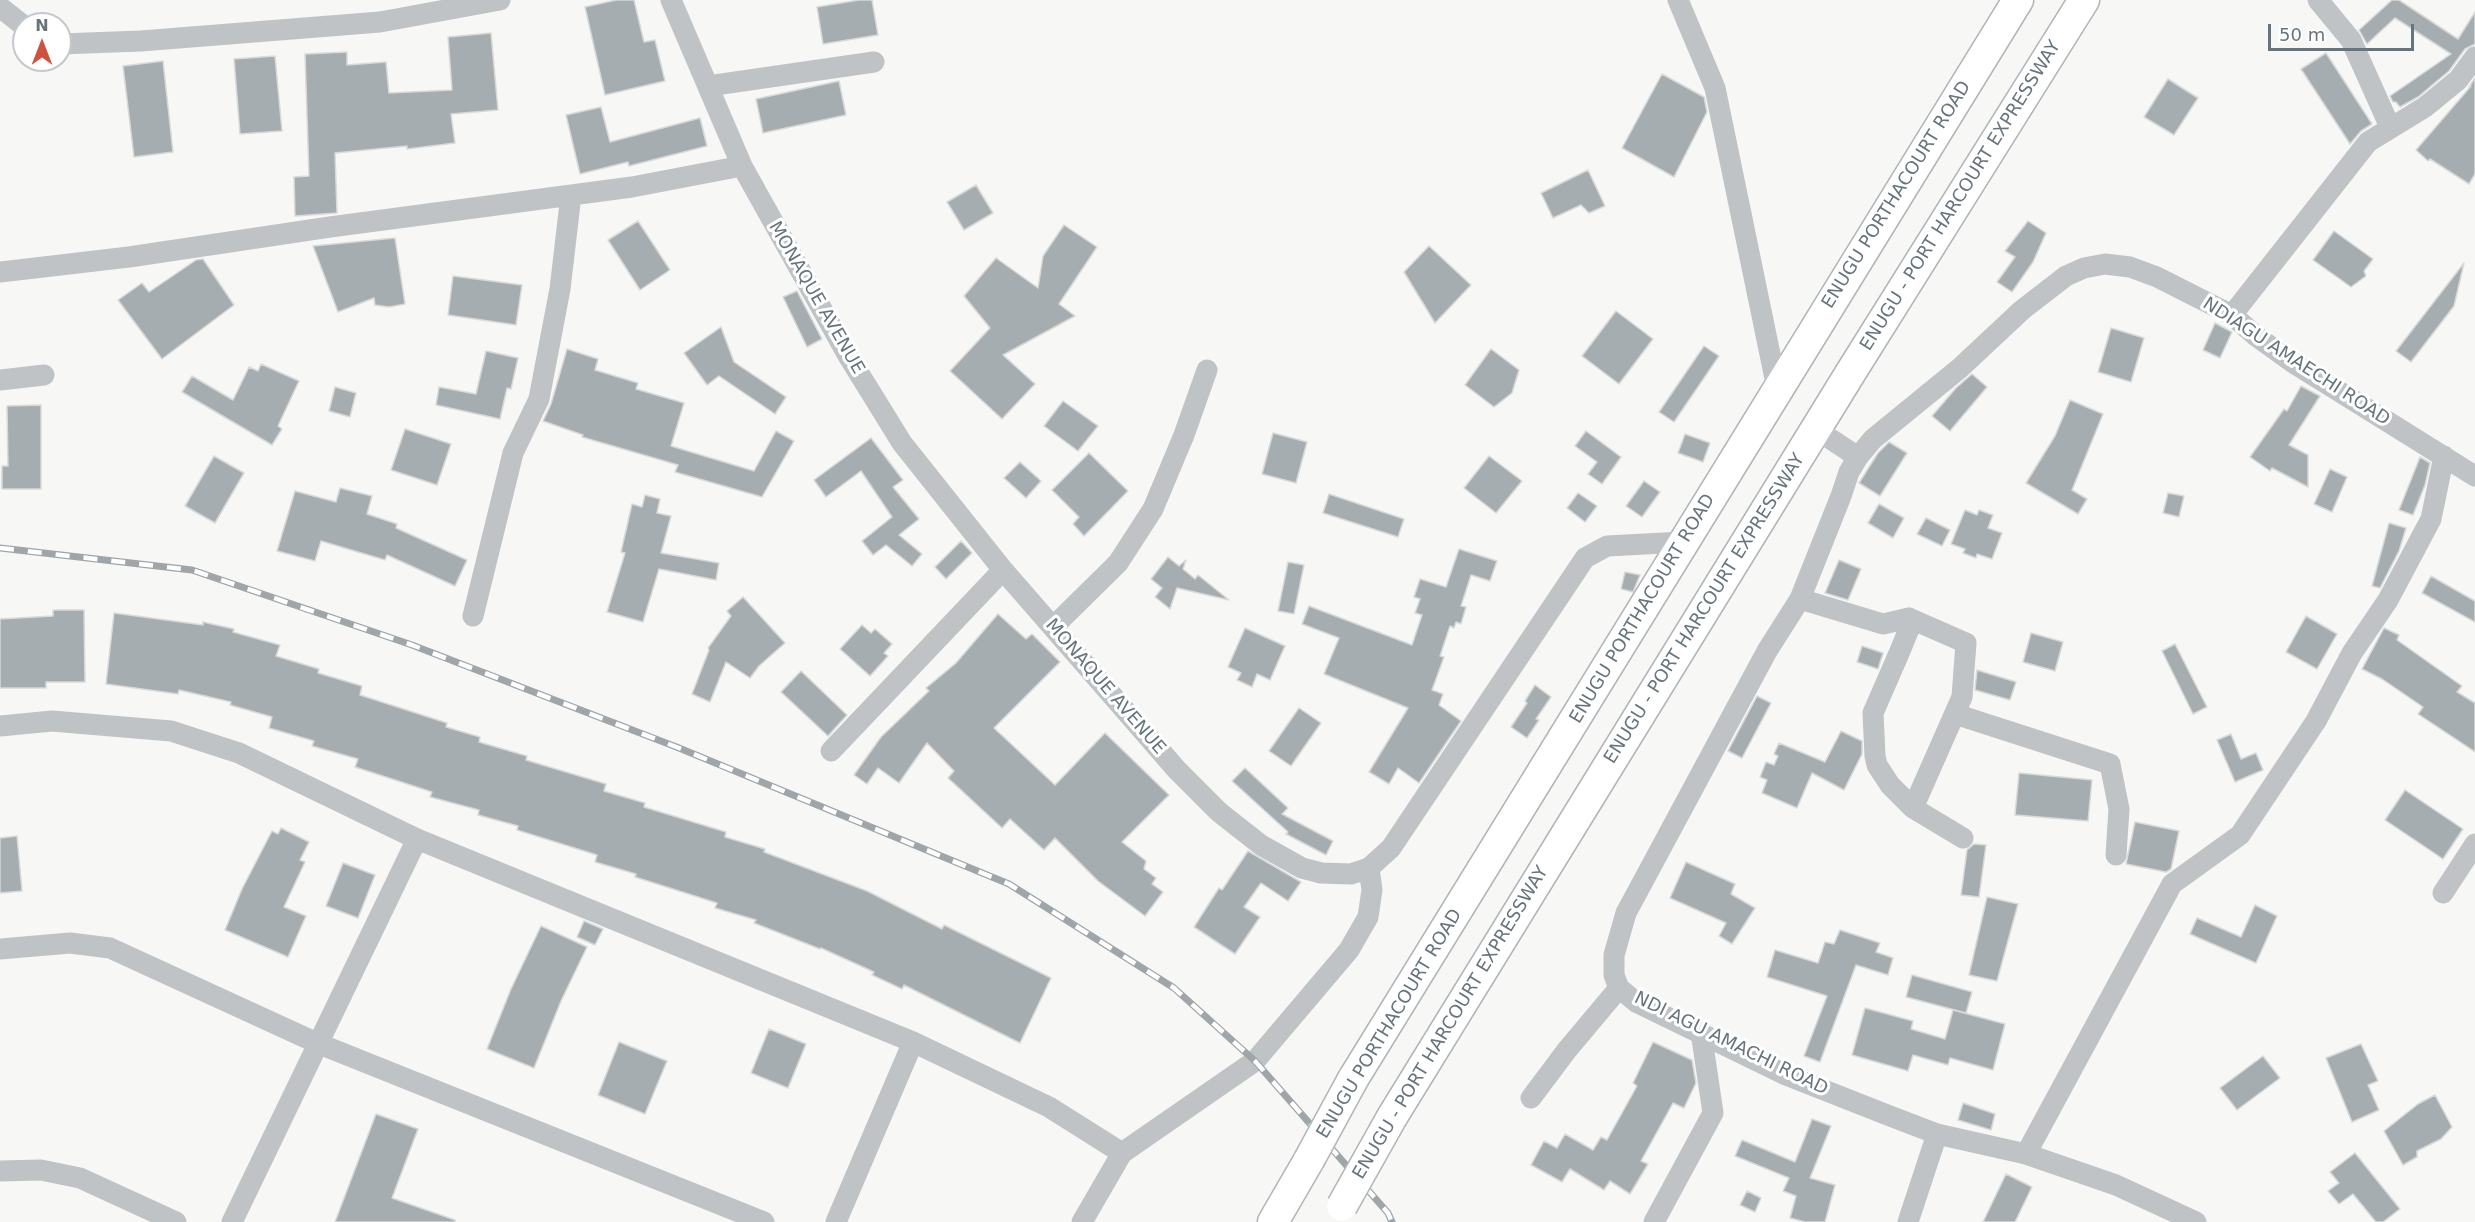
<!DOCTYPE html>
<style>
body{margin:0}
#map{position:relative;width:2475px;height:1222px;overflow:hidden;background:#f7f7f5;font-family:"DejaVu Sans",sans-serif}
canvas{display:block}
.north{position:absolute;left:12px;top:12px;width:60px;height:60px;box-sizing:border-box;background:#fff;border:2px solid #c2c8cb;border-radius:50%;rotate:0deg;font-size:16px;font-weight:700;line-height:24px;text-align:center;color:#66757d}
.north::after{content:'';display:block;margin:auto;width:21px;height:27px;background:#cf523e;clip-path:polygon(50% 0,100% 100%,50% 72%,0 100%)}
.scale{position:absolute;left:2268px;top:24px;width:146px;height:27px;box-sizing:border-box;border:3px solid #66757d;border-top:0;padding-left:8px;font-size:18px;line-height:21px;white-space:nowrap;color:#66757d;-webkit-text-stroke:4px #fff;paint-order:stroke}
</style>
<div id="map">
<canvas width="2475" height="1222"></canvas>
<div class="north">N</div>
<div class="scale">50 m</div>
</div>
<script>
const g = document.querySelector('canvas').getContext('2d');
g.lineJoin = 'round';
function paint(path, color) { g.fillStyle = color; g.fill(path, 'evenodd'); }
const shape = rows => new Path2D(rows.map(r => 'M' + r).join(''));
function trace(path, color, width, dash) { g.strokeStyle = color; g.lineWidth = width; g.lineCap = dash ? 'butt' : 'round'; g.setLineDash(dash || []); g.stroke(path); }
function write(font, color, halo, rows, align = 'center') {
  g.font = font + ' "DejaVu Sans",sans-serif'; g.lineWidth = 6; g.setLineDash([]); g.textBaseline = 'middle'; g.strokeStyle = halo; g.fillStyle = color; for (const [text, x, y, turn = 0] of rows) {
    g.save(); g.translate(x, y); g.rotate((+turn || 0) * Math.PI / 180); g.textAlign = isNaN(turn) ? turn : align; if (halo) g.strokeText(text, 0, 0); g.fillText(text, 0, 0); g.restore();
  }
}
const building = shape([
 [616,0,634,0,644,42,655,40,665,81,605,95,585,7,616,0],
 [859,0,872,0,878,35,823,44,817,7,859,0],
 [2392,0,2399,0,2458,39,2475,12,2475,44,2465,49,2449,71,2418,97,2400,107,2396,102,2393,102,2390,96,2451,54,2395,18,2367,44,2359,30,2392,0],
 [491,33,498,110,451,114,455,143,407,149,407,146,335,153,337,213,295,216,294,177,309,176,305,54,347,52,347,65,386,62,389,93,452,90,448,37,491,33],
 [2326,53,2372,124,2361,131,2350,144,2301,69,2326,53],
 [275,56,282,131,240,134,234,59,275,56],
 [163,61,173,152,134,157,123,66,163,61],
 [1662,74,1704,97,1707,112,1674,177,1622,148,1662,74],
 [2475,78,2475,174,2469,184,2430,159,2428,161,2416,150,2471,86,2469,87,2475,78],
 [2168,79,2198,98,2174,135,2144,117,2168,79],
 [839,81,846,115,763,133,756,99,839,81],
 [601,107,610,142,700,118,707,146,629,166,628,162,580,174,566,115,601,107],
 [1588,170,1605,206,1589,213,1581,205,1553,218,1541,193,1588,170],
 [976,185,993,213,964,230,947,202,976,185],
 [638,221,670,270,640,290,608,240,638,221],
 [2028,221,2046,233,2033,262,2012,292,1997,282,2015,257,2005,251,2028,221],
 [1064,225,1097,247,1059,304,1075,316,1003,355,1035,384,1002,419,950,371,990,328,964,296,996,258,1038,288,1043,256,1064,225],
 [2334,231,2373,259,2364,271,2366,276,2351,287,2313,260,2334,231],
 [395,238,405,304,389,307,375,305,374,298,338,312,313,246,395,238],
 [1429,246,1471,285,1435,323,1404,272,1429,246],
 [203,259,234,305,162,359,118,300,142,283,149,292,196,260,203,259],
 [2464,263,2454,306,2411,362,2396,351,2464,263],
 [453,276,522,285,516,325,448,315,453,276],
 [797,291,822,339,807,347,783,297,797,291],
 [1616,311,1653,339,1619,384,1582,356,1616,311],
 [2215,323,2232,332,2220,358,2203,350,2215,323],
 [721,327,734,362,786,397,775,414,719,376,707,385,684,353,721,327],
 [2111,328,2144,338,2131,382,2098,372,2111,328],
 [1704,346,1719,356,1674,422,1659,412,1704,346],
 [567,349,598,359,595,370,638,383,636,389,684,403,671,446,754,471,776,431,794,441,762,497,675,472,678,465,582,437,583,435,543,421,551,404,567,349],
 [1491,349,1519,370,1512,393,1494,407,1465,385,1491,349],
 [486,351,518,358,511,389,507,388,500,419,436,405,439,387,476,394,486,351],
 [261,364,299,381,278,426,282,429,272,445,182,392,192,376,233,400,249,367,258,371,261,364],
 [1972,374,1987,387,1950,431,1932,416,1956,388,1972,374],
 [2301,386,2320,396,2289,445,2308,455,2308,487,2272,468,2270,471,2250,457,2284,409,2287,411,2301,386],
 [335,387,356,393,350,417,329,411,335,387],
 [2070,400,2103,414,2072,490,2087,499,2078,514,2026,483,2055,436,2070,400],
 [1063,401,1098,426,1078,451,1044,426,1063,401],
 [41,405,41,489,2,489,2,466,8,466,7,406,41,405],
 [405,429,451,444,437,485,391,470,405,429],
 [1586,431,1621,457,1602,484,1588,474,1597,462,1575,446,1586,431],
 [1273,433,1307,442,1296,483,1262,474,1273,433],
 [1685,434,1710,443,1703,462,1678,453,1685,434],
 [871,438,903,480,893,487,919,519,899,535,922,554,912,566,886,545,873,555,862,541,892,517,861,471,826,497,814,480,871,438],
 [1889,442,1907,453,1880,496,1859,483,1878,453,1889,442],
 [1089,453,1128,491,1084,536,1073,524,1079,517,1052,490,1089,453],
 [214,456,244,473,215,523,185,506,214,456],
 [1489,456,1522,481,1496,513,1464,488,1489,456],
 [2420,457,2430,463,2425,485,2413,515,2399,510,2420,457],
 [1020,462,1041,481,1026,498,1004,478,1020,462],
 [2330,469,2347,477,2332,512,2314,504,2330,469],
 [1644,481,1660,492,1642,517,1626,506,1644,481],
 [340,488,372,496,367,514,397,524,396,528,467,560,455,586,387,555,385,560,321,541,315,561,277,551,295,491,336,502,340,488],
 [1578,493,1597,506,1585,522,1567,508,1578,493],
 [2168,493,2184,496,2179,517,2163,513,2168,493],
 [1329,494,1404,519,1398,537,1323,513,1329,494],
 [645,495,660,499,657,513,671,516,661,553,719,563,716,580,659,569,643,622,607,612,625,553,621,552,632,504,642,507,645,495],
 [1879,504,1904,518,1893,538,1868,523,1879,504],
 [1965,510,1977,515,1979,510,1993,515,1988,528,2002,533,1992,559,1977,554,1976,558,1963,553,1965,549,1951,544,1965,510],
 [1926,518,1950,530,1942,546,1917,534,1926,518],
 [2389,523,2406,528,2399,551,2380,588,2372,586,2389,523],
 [961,541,972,553,946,579,935,567,961,541],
 [1459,549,1497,561,1490,581,1471,575,1461,606,1466,607,1461,624,1456,622,1454,628,1450,626,1440,656,1444,657,1432,690,1443,694,1439,705,1461,721,1419,783,1398,768,1389,784,1369,772,1408,708,1324,674,1339,638,1302,624,1309,606,1412,645,1422,615,1415,613,1420,599,1414,597,1420,579,1446,587,1459,549],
 [1168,557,1179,566,1186,560,1183,569,1195,579,1198,575,1229,600,1177,588,1170,609,1155,597,1162,588,1151,579,1168,557],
 [1839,560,1861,569,1848,600,1825,593,1839,560],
 [1288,562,1304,565,1294,614,1278,611,1288,562],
 [1625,572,1640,575,1633,592,1621,589,1625,572],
 [2431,576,2475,601,2475,622,2422,593,2431,576],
 [743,597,785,643,759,666,750,678,726,662,710,702,692,694,709,650,708,648,731,616,727,611,743,597],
 [53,610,84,610,85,682,46,682,46,688,0,688,0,619,53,616,53,610],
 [114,613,203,625,203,622,234,629,233,632,280,645,276,656,319,669,318,673,362,686,360,695,447,723,446,727,480,737,479,742,527,756,526,760,606,784,604,791,645,803,644,807,726,832,725,837,765,849,764,852,867,891,942,929,944,925,1051,978,1020,1043,904,985,902,989,872,975,874,972,821,948,820,949,754,923,756,920,715,908,717,903,635,877,636,874,595,862,597,855,517,830,518,826,478,815,479,810,430,797,432,792,355,767,358,759,312,746,314,741,269,728,272,717,230,705,231,702,179,690,178,694,106,684,114,613],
 [998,614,1026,639,1032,634,1060,662,994,728,1055,785,1105,733,1169,795,1122,842,1146,861,1144,869,1156,878,1152,884,1163,892,1145,916,1098,881,1055,838,1044,850,1010,819,1002,828,948,778,954,771,927,743,899,783,878,768,867,784,854,775,881,737,929,691,926,688,956,663,998,614],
 [2306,616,2337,634,2317,669,2286,652,2306,616],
 [862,625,871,633,875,629,892,644,884,653,888,656,870,676,840,649,862,625],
 [1245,628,1285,646,1270,680,1257,674,1252,687,1237,680,1241,673,1228,667,1245,628],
 [2384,628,2399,635,2397,640,2462,686,2457,692,2475,703,2475,752,2418,714,2423,707,2382,679,2362,669,2384,628],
 [2031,633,2063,642,2055,671,2023,662,2031,633],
 [2175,644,2207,707,2193,714,2162,651,2175,644],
 [1862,646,1883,653,1878,669,1857,662,1862,646],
 [1977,670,2016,682,2010,700,1975,690,1977,670],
 [801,671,847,715,828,736,781,692,801,671],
 [1535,685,1551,697,1536,719,1539,720,1527,738,1511,727,1527,703,1525,701,1535,685],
 [1757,696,1771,703,1742,758,1728,751,1757,696],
 [1299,708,1321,723,1291,766,1269,751,1299,708],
 [1841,731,1862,741,1862,754,1844,790,1812,773,1797,808,1762,793,1767,780,1760,777,1766,762,1774,765,1778,756,1774,754,1779,743,1825,762,1841,731],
 [2231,734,2241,759,2256,753,2263,770,2235,782,2217,740,2231,734],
 [1245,768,1288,808,1282,814,1333,841,1326,855,1286,834,1288,832,1232,781,1245,768],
 [2019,773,2092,780,2088,821,2015,815,2019,773],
 [2405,790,2463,829,2443,859,2385,820,2405,790],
 [2135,822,2179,831,2171,869,2166,872,2126,864,2135,822],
 [281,828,309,842,300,860,305,862,284,907,306,916,288,957,225,930,242,889,272,831,278,834,281,828],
 [17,836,22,891,0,893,0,838,17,836],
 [1974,844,1986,845,1979,897,1961,895,1967,850,1974,844],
 [1248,851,1301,882,1288,901,1261,883,1244,907,1260,917,1235,954,1194,927,1219,888,1222,890,1248,851],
 [1686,862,1735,884,1731,894,1755,908,1732,944,1719,936,1726,923,1670,898,1686,862],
 [343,863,375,875,358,918,326,906,343,863],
 [1987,897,2018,904,1997,981,1969,975,1987,897],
 [2255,905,2277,916,2256,963,2190,934,2197,918,2241,937,2255,905],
 [584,921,603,929,595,945,577,937,584,921],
 [541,926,587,947,561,1001,534,1068,487,1049,511,989,541,926],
 [1840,930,1880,943,1876,952,1893,958,1888,975,1856,965,1820,1062,1804,1056,1827,996,1767,977,1775,950,1818,963,1825,942,1834,944,1840,930],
 [1912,975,1972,992,1966,1013,1906,997,1912,975],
 [1865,1008,1913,1021,1911,1029,1945,1039,1953,1010,2005,1024,1993,1070,1950,1058,1948,1065,1913,1055,1908,1071,1852,1055,1865,1008],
 [769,1029,806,1044,788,1088,751,1073,769,1029],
 [619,1042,667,1061,645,1114,598,1095,619,1042],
 [1653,1042,1692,1060,1696,1083,1684,1108,1673,1103,1641,1161,1648,1164,1630,1194,1610,1181,1604,1190,1570,1169,1562,1182,1531,1165,1544,1141,1557,1148,1565,1134,1593,1150,1601,1137,1607,1140,1637,1086,1633,1083,1653,1042],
 [2361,1044,2378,1081,2368,1085,2379,1110,2352,1122,2326,1058,2361,1044],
 [2263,1056,2280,1078,2237,1110,2220,1088,2263,1056],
 [2435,1095,2452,1127,2441,1139,2417,1151,2417,1157,2403,1165,2384,1131,2418,1104,2435,1095],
 [1963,1103,1995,1114,1991,1130,1958,1120,1963,1103],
 [376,1114,418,1129,392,1198,455,1220,455,1222,335,1222,376,1114],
 [1812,1119,1831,1126,1810,1178,1835,1185,1825,1222,1805,1222,1790,1218,1796,1196,1783,1191,1789,1178,1735,1156,1742,1140,1795,1162,1812,1119],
 [2355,1153,2400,1209,2383,1222,2376,1222,2353,1194,2339,1204,2328,1191,2339,1183,2330,1172,2355,1153],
 [2006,1174,2032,1187,2015,1222,1983,1222,2006,1174],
 [1747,1191,1761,1198,1755,1212,1740,1205,1747,1191]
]);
const minor = shape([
 [671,0,742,166,847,354,902,443,1003,570,1177,770,1219,812,1261,845,1302,868,1321,873,1351,874,1369,868,1391,848,1585,558,1607,546,1683,542],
 [1678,0,1715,88,1777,388],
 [2318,0,2351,40,2390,127],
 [0,7,24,26],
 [60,44,141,41,380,22,500,0],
 [708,86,874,62],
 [0,272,129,257,330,227,632,187,742,166],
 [2232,315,2368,142,2425,107,2458,80,2475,57],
 [0,380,44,375],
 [1817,427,1826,436,1858,457],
 [1800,599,1883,624,1909,618,1911,624,1900,651,1873,713,1875,756,1877,765,1890,785,1913,808,1963,838],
 [473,616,513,453,539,399,560,289,571,195],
 [1909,618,1966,643,1962,697,1913,808],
 [1053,627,1118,563,1153,509,1184,435,1207,370],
 [1955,714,2110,764,2119,809,2116,855],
 [0,726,52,721,171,731,239,753,417,839,913,1042,1049,1107,1122,1153,1255,1061,1349,950,1368,917,1372,890,1369,868],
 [831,751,1003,570],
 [2443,893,2475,844],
 [0,949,70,943,110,948,317,1043,764,1222],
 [1531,1098,1567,1050,1619,988],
 [2026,1154,2172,884,2240,835,2316,721,2352,653,2388,600,2431,519,2444,456],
 [0,1171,41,1170,80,1178,176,1222],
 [232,1222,417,839],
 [836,1222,913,1042],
 [1082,1222,1122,1153],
 [1654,1222,1713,1113,1701,1032],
 [1908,1222,1937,1134],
 [2196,1222,2116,1185,2026,1154,1937,1134,1890,1116,1786,1075,1636,1002,1619,988,1614,975,1614,955,1626,913,1767,651,1800,599,1841,496,1849,472,1858,457,1873,439,1960,368,2022,310,2066,276,2084,268,2105,264,2130,267,2157,277,2232,315,2256,336,2292,362,2475,476]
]);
const highway = shape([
 [1353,1079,2018,0],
 [1392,1117,1851,372,2084,0],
 [1273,1222,1309,1160]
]);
const rail = shape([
 [0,548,192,570,412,645,679,748,1009,884,1174,988,1255,1061,1388,1213,1392,1222]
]);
const highwayBridge = shape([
 [1309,1160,1353,1079],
 [1342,1206,1392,1117]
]);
const streetNames = [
 ["ENUGU PORTHACOURT ROAD",1897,195,-58],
 ["ENUGU - PORT HARCOURT EXPRESSWAY",1961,196,-58],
 ["MONAQUE AVENUE",816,298,60],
 ["NDIAGU AMAECHI ROAD",2296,362,33],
 ["ENUGU PORTHACOURT ROAD",1643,609,-59],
 ["ENUGU - PORT HARCOURT EXPRESSWAY",1705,609,-58],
 ["MONAQUE AVENUE",1105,687,49],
 ["ENUGU - PORT HARCOURT EXPRESSWAY",1451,1023,-59],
 ["ENUGU PORTHACOURT ROAD",1390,1024,-59],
 ["NDI AGU AMACHI ROAD",1731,1044,26]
];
paint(building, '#a5adb1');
trace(building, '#d9d9d8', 1.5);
trace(highway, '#b1b5b8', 33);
trace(minor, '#bfc3c6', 21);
trace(highway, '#fff', 30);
trace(rail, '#9fa6aa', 7);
trace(rail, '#fff', 4.5, [14]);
trace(highwayBridge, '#b1b5b8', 33, []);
trace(highwayBridge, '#fff', 30);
write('18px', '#66757d', '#fff', streetNames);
</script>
